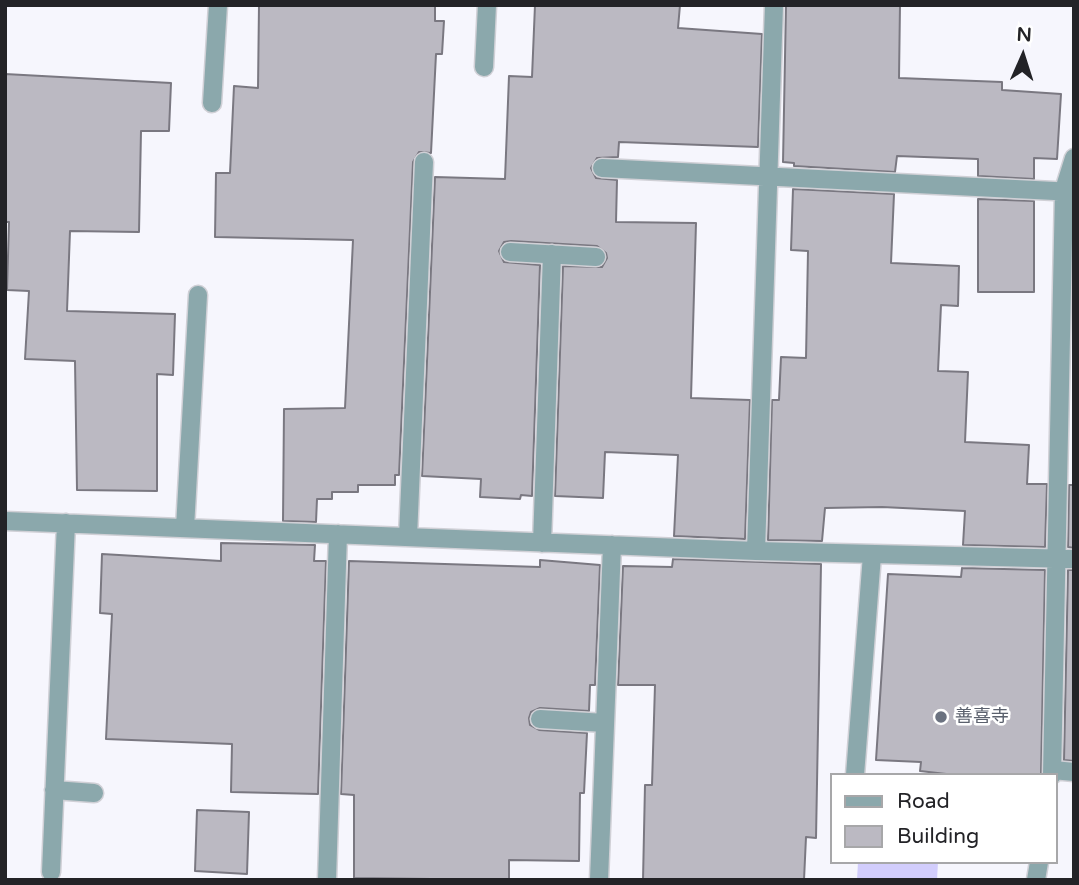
<!DOCTYPE html>
<meta charset="utf-8">
<style>
body{margin:0}
#map{position:relative;width:1079px;height:885px;overflow:hidden;background:#f6f6fd;font-family:"Varela Round",sans-serif}
canvas{display:block}
.frame{position:absolute;inset:0;border:7px solid #232327;pointer-events:none}
.legend{position:absolute;left:830px;top:773px;width:228px;height:91px;box-sizing:border-box;background:#fff;border:2px solid #a7a7a9;margin:0;padding:9px 12px;list-style:none;font-size:21px;color:#232327}
.legend li{display:flex;align-items:center;gap:14px;height:35px}
.legend b{width:35px;border:2px solid #a7a7a9}
.north{position:absolute;left:988px;top:21px;width:70px;height:70px;-webkit-text-stroke:5px #fff;paint-order:stroke;rotate:3deg;font-size:19px;font-weight:700;line-height:28px;text-align:center;color:#232327}
.north::after{content:'';display:block;margin:auto;width:24px;height:32px;background:#232327;clip-path:polygon(50% 0,100% 100%,50% 72%,0 100%)}
</style>
<div id="map">
<canvas width="1079" height="885"></canvas>
<div class="frame"></div>
<ul class="legend">
<li><b style="height:9px;background:#8ba8ac"></b>Road</li>
<li><b style="height:19px;background:#bbb9c2"></b>Building</li>
</ul>
<div class="north">N</div>
</div>
<script>
const g = document.querySelector('canvas').getContext('2d');
g.lineJoin = 'round';
function paint(path, color) { g.fillStyle = color; g.fill(path, 'evenodd'); }
const shape = rows => new Path2D(rows.map(r => 'M' + r).join(''));
function trace(path, color, width, dash) { g.strokeStyle = color; g.lineWidth = width; g.lineCap = dash ? 'butt' : 'round'; g.setLineDash(dash || []); g.stroke(path); }
function write(font, color, halo, rows, align = 'center') {
  g.font = font + ' "Varela Round","Noto Sans JP",sans-serif'; g.lineWidth = 5; g.setLineDash([]); g.textBaseline = 'middle'; g.strokeStyle = halo; g.fillStyle = color; for (const [text, x, y, turn = 0] of rows) {
    g.save(); g.translate(x, y); g.rotate((+turn || 0) * Math.PI / 180); g.textAlign = isNaN(turn) ? turn : align; if (halo) g.strokeText(text, 0, 0); g.fillText(text, 0, 0); g.restore();
  }
}
const green = shape([
 [858,862,938,862,937,880,857,880]
]);
const building = shape([
 [259,5,435,5,435,21,444,21,442,54,436,54,431,153,419,152,413,162,399,475,395,475,395,485,358,485,358,492,332,492,332,499,317,499,316,522,283,521,284,409,345,408,353,240,215,237,216,173,230,173,234,86,258,88,259,5],
 [535,5,680,5,678,28,762,34,758,147,619,142,618,157,597,158,591,168,596,178,617,180,616,222,696,223,691,398,750,400,745,539,674,536,678,455,605,452,603,498,555,496,563,266,602,267,607,258,606,253,597,246,511,241,504,242,499,251,504,262,540,265,532,496,521,495,520,499,480,497,481,479,422,476,435,177,505,179,509,76,532,77,535,5],
 [786,5,900,5,899,78,1002,82,1002,90,1061,94,1057,159,1034,158,1034,179,978,176,978,159,897,156,895,172,794,166,794,163,783,162,786,5],
 [5,74,171,83,169,131,141,131,139,232,70,231,67,311,175,314,173,375,157,374,157,491,77,490,75,361,25,359,29,291,7,290,9,222,5,222,5,74],
 [793,189,894,194,891,263,959,266,958,306,941,305,938,371,968,372,965,442,1029,445,1027,484,1047,484,1045,547,963,545,965,511,882,507,825,508,822,541,768,540,772,400,779,400,781,357,806,358,808,251,791,250,793,189],
 [978,199,1034,201,1034,292,978,292,978,199],
 [1069,485,1074,485,1074,548,1068,547,1069,485],
 [221,543,315,545,314,561,326,561,318,794,231,792,232,744,106,739,112,614,100,613,102,554,221,561,221,543],
 [673,559,821,564,816,838,806,837,804,880,643,880,645,785,652,785,655,685,618,685,623,566,672,567,673,559],
 [540,560,600,565,595,685,590,685,589,711,540,708,531,712,529,718,530,725,539,730,587,733,584,793,580,793,579,861,509,860,509,880,354,878,354,795,341,794,349,561,540,567,540,560],
 [962,568,1045,570,1041,775,955,775,920,771,921,762,876,760,888,574,961,577,962,568],
 [1068,570,1074,570,1074,761,1064,760,1068,570],
 [197,810,249,812,247,874,195,871,197,810]
]);
const minor = shape([
 [484,67,487,5],
 [212,103,218,5],
 [602,168,1074,192],
 [510,252,596,257],
 [5,521,756,551,1074,559],
 [185,528,198,295],
 [408,537,424,162],
 [542,543,552,254],
 [756,551,774,5],
 [540,719,605,723],
 [1053,770,1074,772],
 [855,775,872,555],
 [1052,775,1064,190,1074,158],
 [54,790,94,793],
 [51,872,66,523],
 [327,880,338,534],
 [599,880,612,545],
 [1036,880,1039,862]
]);
const markers = [
 [941,717,7,"#6b7280"]
];
const worshipNames = [
 ["善喜寺",955,717]
];
paint(green, '#d2cdfc');
paint(building, '#bbb9c2');
trace(building, '#7a7881', 2);
trace(minor, '#d0d0d6', 21);
trace(minor, '#8ba8ac', 18);
for (const [x, y, r, color] of markers) { const dot = new Path2D(); dot.arc(x, y, r, 0, 2 * Math.PI); g.fillStyle = color; g.fill(dot); trace(dot, '#fff', 2.5); }
write('18px', '#5b616d', '#fff', worshipNames, 'left');
</script>
